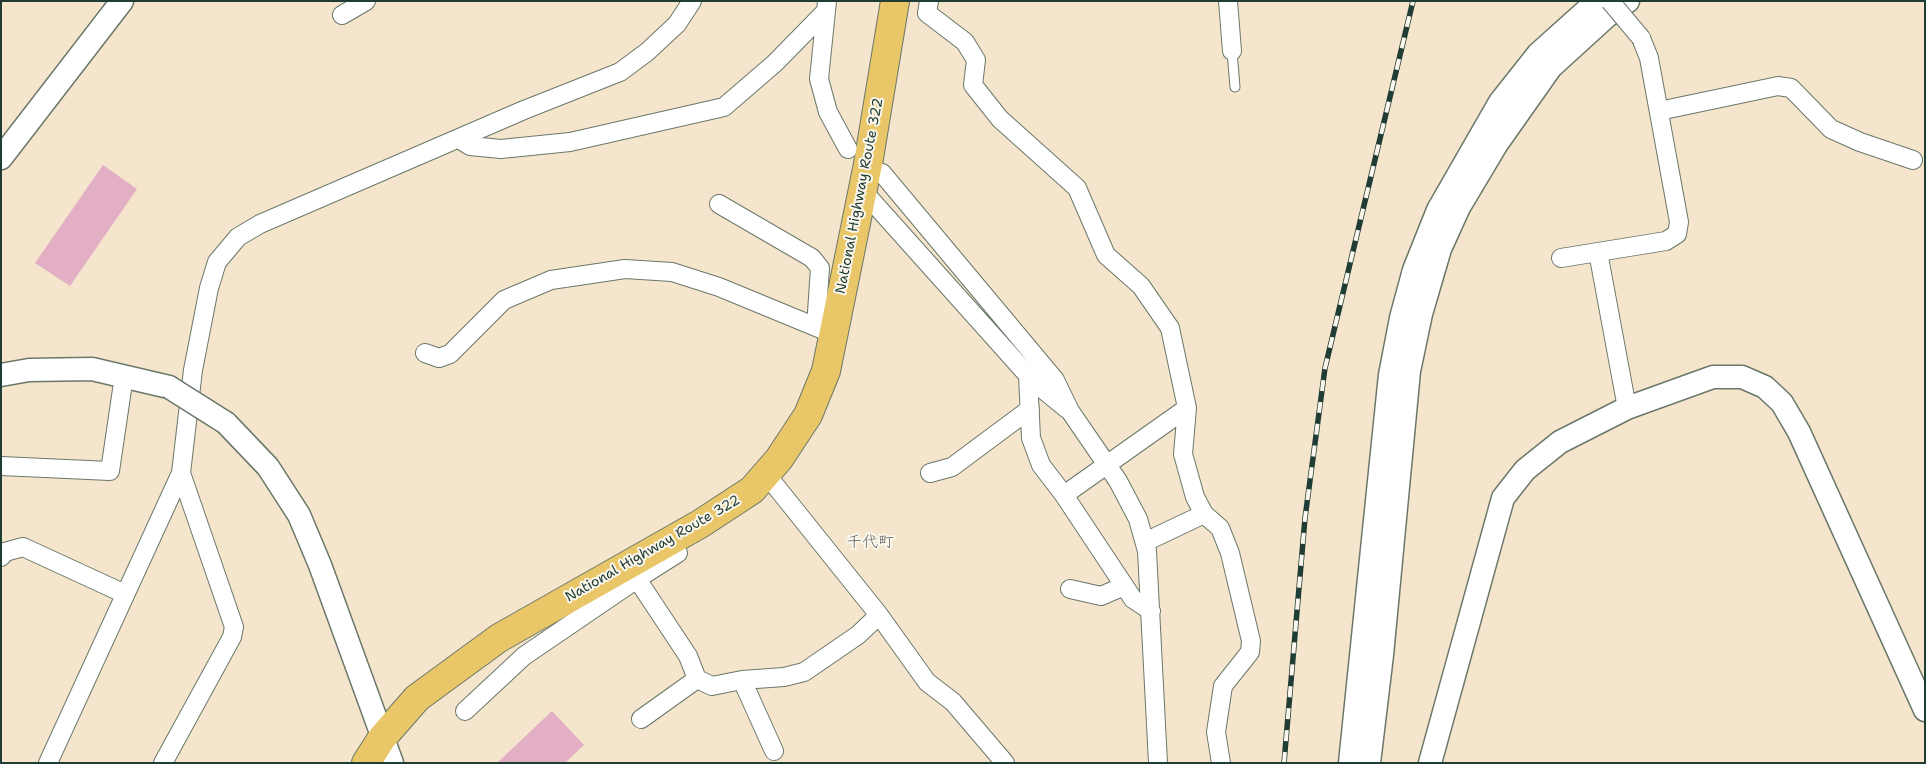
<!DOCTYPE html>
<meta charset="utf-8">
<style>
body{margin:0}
#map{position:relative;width:1926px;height:764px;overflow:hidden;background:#f5e5cc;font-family:"Shantell Sans",sans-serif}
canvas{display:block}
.frame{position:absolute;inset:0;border:2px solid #1f3d34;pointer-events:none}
</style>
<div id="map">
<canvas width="1926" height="764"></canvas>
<div class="frame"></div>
</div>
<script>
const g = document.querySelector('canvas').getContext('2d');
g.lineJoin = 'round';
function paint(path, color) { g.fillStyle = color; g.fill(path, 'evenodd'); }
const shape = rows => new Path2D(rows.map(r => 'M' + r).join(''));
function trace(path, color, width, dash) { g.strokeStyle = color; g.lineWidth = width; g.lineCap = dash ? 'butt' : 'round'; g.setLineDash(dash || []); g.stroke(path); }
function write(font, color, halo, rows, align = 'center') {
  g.font = font + ' "Shantell Sans","Klee One",sans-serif'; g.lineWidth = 4; g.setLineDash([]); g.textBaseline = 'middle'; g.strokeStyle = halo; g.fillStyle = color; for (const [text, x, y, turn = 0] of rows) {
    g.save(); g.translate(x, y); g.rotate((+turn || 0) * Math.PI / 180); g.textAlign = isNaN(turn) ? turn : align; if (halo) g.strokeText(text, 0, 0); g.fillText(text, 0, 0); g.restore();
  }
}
const building = shape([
 [103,165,137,189,70,286,35,263],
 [552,711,584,745,565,763,497,763]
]);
const service = shape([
 [1232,51,1235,87]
]);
const minor = shape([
 [827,1,819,79,828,112,848,149],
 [929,1,927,13,965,42,976,60,973,85,1000,119,1077,188,1106,255,1141,286,1170,328,1187,408,1183,454,1195,497,1204,514,1145,542],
 [1228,1,1232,51],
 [342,15,366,1],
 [1659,111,1778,86,1791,88,1831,129,1860,142,1913,160],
 [459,139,470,146,501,149,570,142,724,107,775,63,824,13],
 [882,173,1055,380,1070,411,1118,481,1138,519,1147,551,1158,763],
 [863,191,1034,382,1067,409],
 [719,204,812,258,820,268,816,327],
 [1598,252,1627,408],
 [1561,258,1666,241,1677,234,1679,222,1649,58,1641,38],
 [425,353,439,358,450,354,504,300,551,280,625,269,672,272,719,287,833,334],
 [1028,376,1031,438,1041,465,1064,495,1187,408],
 [1,466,110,471,124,376],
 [930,473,952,467,1030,409],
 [766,474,879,615,927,682,953,702,1005,763],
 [1064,495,1133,599,1151,611],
 [1204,514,1220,528,1230,553,1251,641,1250,652,1223,686,1216,732,1221,763],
 [670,541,678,553,637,579,688,656,697,679],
 [1,557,5,552,23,547,125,594],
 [1070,589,1101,596,1124,586],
 [742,680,774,751],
 [465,711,524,656,637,579],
 [641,719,697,679,712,686,742,680,784,677,804,672,858,635,879,615],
 [48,763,181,473,193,370,209,288,217,262,238,237,260,224,524,110,620,72,647,52,677,24,692,1],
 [163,763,232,637,234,627,181,473]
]);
const tertiary = shape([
 [1,158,122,1],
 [1,375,29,370,92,369,169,387],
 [226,423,268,467,299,515,320,565,392,763],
 [1350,763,1390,375,1401,318,1414,270,1438,210,1500,102,1538,54,1597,1],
 [1369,763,1382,655,1409,371,1421,314,1440,249,1459,207,1496,145,1551,67,1607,16,1628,1],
 [1430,763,1503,498,1525,470,1560,442,1627,408,1713,377,1742,377,1765,387,1782,403,1799,432,1925,710]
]);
const trunk = shape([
 [366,763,382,738,417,698,499,638,700,524,752,490,779,459,808,415,826,371,868,164,895,1]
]);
const rail = shape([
 [1284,763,1305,518,1325,368,1413,1]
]);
const minorBridge = shape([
 [1610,1,1641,38]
]);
const tertiaryBridge = shape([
 [169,387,226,423]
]);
const streetNames = [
 ["National Highway Route 322",860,196,-79],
 ["National Highway Route 322",653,549,-30]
];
const quarterNames = [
 ["千代町",870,543]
];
paint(building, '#e2afc5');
trace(service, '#6a7869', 11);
trace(minor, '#6a7869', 20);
trace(tertiary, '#6a7869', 25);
trace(trunk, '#6a7869', 30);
trace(service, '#fff', 9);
trace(minor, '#fff', 18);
trace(tertiary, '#fff', 22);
trace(trunk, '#e9c769', 28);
trace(rail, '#1f3d34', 5.5);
trace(rail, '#fbf7ec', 4, [11]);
trace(minorBridge, '#6a7869', 20, []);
trace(tertiaryBridge, '#6a7869', 25, []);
trace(minorBridge, '#fff', 18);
trace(tertiaryBridge, '#fff', 22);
write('14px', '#1f3d34', '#fbf7ec', streetNames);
write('16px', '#636567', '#fbf7ec', quarterNames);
</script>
